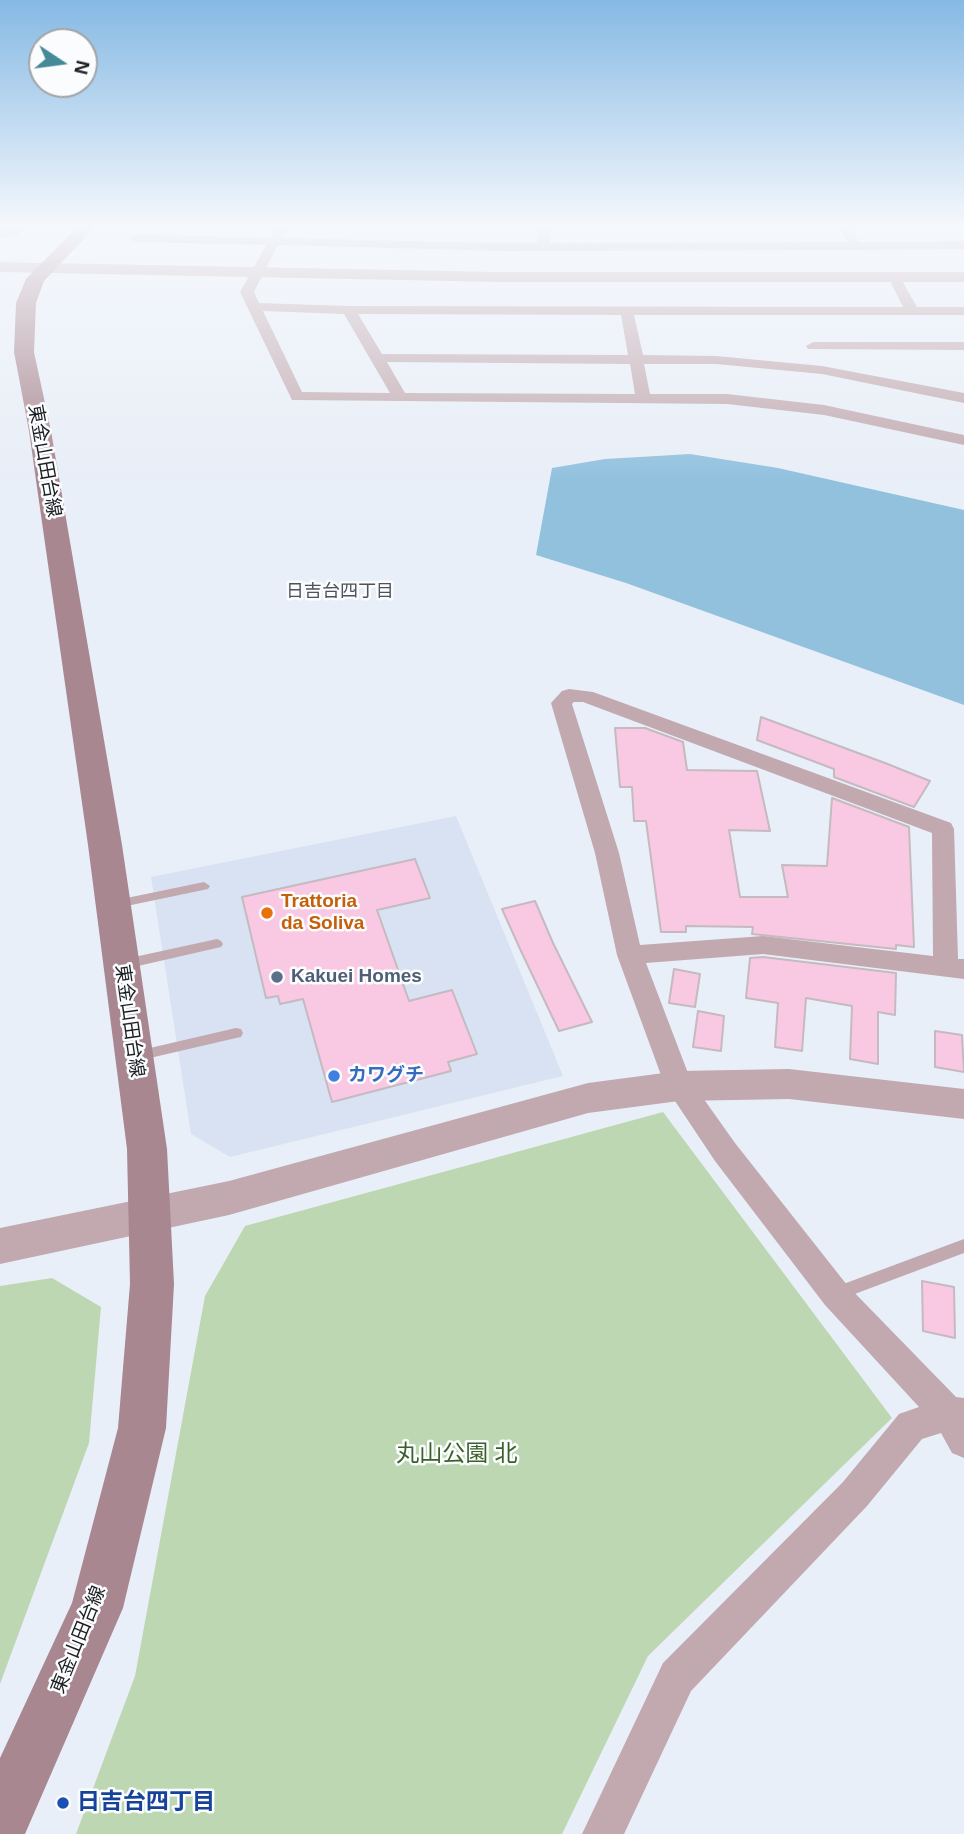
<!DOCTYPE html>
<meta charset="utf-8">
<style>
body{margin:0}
#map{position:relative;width:964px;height:1834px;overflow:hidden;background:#e9eff8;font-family:Arial,sans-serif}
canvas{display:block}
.north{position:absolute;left:28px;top:28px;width:70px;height:70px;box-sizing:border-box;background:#fbfcfe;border:2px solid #a2a4a6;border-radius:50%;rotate:103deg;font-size:19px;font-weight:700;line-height:28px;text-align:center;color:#1c1f22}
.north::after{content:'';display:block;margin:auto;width:24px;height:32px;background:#468a98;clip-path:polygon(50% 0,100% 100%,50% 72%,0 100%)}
</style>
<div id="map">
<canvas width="964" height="1834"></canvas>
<div class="north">N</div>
</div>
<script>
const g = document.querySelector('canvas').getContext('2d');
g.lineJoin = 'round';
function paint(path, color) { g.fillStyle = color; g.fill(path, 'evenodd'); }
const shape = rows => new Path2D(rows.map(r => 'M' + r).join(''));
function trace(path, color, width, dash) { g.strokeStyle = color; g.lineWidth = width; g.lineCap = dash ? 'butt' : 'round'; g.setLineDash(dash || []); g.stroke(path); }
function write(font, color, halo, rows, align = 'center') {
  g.font = font + ' Arial,"Noto Sans JP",sans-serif'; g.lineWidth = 5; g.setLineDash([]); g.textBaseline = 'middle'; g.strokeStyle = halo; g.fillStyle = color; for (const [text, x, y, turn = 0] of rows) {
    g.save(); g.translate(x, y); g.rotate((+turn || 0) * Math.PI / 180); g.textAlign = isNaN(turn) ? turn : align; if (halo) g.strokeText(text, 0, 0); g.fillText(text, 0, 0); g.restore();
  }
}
const built = shape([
 [456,816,563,1076,230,1157,191,1134,151,877]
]);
const green = shape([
 [663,1112,892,1418,648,1656,562,1834,76,1834,135,1676,205,1296,245,1226],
 [52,1278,101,1307,89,1443,0,1684,0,1286]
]);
const water = shape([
 [690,454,778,468,964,510,964,705,626,583,536,555,552,468,605,459]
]);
const building = shape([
 [761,717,885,763,930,781,914,807,834,777,834,769,757,740,761,717],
 [615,728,645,728,683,742,687,770,757,771,770,831,729,830,740,897,788,897,782,865,827,866,832,798,909,827,914,947,896,945,896,949,752,934,753,927,686,926,686,932,661,932,646,821,634,821,632,787,620,787,615,728],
 [415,859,430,898,377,910,409,1001,452,990,477,1054,448,1062,451,1071,332,1102,303,999,280,1004,278,996,266,998,242,897,415,859],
 [535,901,553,943,592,1022,559,1031,521,951,502,909,535,901],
 [763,957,896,973,895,1015,878,1012,878,1064,850,1059,852,1006,806,998,802,1051,775,1047,778,1003,746,998,750,958,763,957],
 [674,969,700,974,695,1007,669,1003,674,969],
 [698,1011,724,1016,721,1051,693,1047,698,1011],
 [935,1031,962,1035,964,1072,935,1067,935,1031],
 [922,1281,954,1287,955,1338,923,1331,922,1281]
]);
const service = shape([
 [204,882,210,886,208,889,117,908,111,904,117,900,204,882],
 [217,939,221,941,223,944,221,947,125,969,121,967,119,964,121,961,125,959,217,939],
 [236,1028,241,1029,243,1033,241,1037,236,1038,137,1061,132,1060,130,1056,132,1052,137,1051,236,1028],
 [964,1239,964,1253,836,1301,830,1299,828,1294,830,1289,964,1239]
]);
const minor = shape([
 [16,224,29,224,17,236,0,237,0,229,10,229,16,224],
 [277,224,289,224,282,238,502,243,537,243,539,224,551,224,550,243,847,242,837,224,849,224,859,242,964,241,964,249,855,250,502,251,278,245,254,292,259,303,349,306,903,307,888,277,894,273,900,277,917,307,964,307,964,315,634,315,643,355,716,356,822,366,964,393,964,403,822,374,716,364,644,364,650,394,727,394,824,405,964,435,964,445,824,415,727,404,292,400,240,292,266,245,135,242,129,238,135,234,270,238,277,224],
 [263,311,344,314,390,393,302,392,263,311],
 [358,314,621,315,628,355,382,354,358,314],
 [387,362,630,364,635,394,405,393,387,362],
 [813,342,964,342,964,350,808,349,806,346,813,342],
 [569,689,593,692,951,823,954,829,958,959,964,959,964,979,763,954,646,963,691,1081,735,1143,847,1285,956,1397,964,1398,964,1458,952,1453,941,1433,922,1439,867,1506,691,1691,624,1834,582,1834,663,1663,843,1482,899,1414,919,1407,825,1305,715,1161,665,1086,617,955,595,853,551,703,562,691,569,689],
 [574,702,583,702,932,833,933,956,763,936,640,945,619,853,572,704,574,702]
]);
const tertiary = shape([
 [0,262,499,272,964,272,964,282,499,282,0,272,0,262],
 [789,1069,964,1089,964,1119,789,1099,679,1101,588,1113,229,1215,0,1264,0,1228,229,1181,588,1083,679,1071,789,1069]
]);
const secondary = shape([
 [80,224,98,224,44,281,36,303,34,352,51,431,122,845,167,1149,174,1284,166,1428,123,1608,25,1834,0,1834,0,1758,72,1603,118,1428,130,1284,127,1149,88,845,29,431,14,352,16,303,26,279,80,224]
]);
const markers = [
 [267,913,7,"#e8710a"],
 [277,977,7,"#5c6f8a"],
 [334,1076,7,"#3f7fe0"],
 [63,1803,7,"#1a4fb4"]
];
const farNeighbourhoodnames = [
 ["日吉台四丁目",340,592]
];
const streetNames = [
 ["東金山田台線",44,461,80],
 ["東金山田台線",129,1021,82],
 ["東金山田台線",79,1640,-68]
];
const foodNames = [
 ["Trattoria",281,902],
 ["da Soliva",281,924]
];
const serviceNames = [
 ["Kakuei Homes",291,977]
];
const shopNames = [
 ["カワグチ",348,1076]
];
const nearParknames = [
 ["丸山公園 北",457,1455]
];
const nearTransitnames = [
 ["日吉台四丁目",77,1803]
];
paint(built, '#d8e2f2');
paint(green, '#bdd7b3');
paint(water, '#92c1de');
paint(building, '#f9c9e4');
trace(building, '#c4babf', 2);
paint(service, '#c1a9af');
paint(minor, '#c1a9af');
paint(tertiary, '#c1a9af');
paint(secondary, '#a98790');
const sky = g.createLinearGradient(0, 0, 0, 481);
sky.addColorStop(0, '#85b9e4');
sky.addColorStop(0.47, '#f5f8fc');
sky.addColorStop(1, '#f5f8fc00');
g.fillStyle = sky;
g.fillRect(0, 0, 964, 481);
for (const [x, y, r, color] of markers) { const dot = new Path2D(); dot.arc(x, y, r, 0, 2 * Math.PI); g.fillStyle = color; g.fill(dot); trace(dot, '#fbfcfe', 2.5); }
write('18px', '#4e535b', '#fbfcfe', farNeighbourhoodnames);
write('19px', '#1c1f22', '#fbfcfe', streetNames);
write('bold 19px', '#c56008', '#fbfcfe', foodNames, 'left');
write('bold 19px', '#4e5e75', '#fbfcfe', serviceNames, 'left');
write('bold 19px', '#366cbe', '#fbfcfe', shopNames, 'left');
write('23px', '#3a6028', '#fbfcfe', nearParknames);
write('bold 23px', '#164399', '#fbfcfe', nearTransitnames, 'left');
</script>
